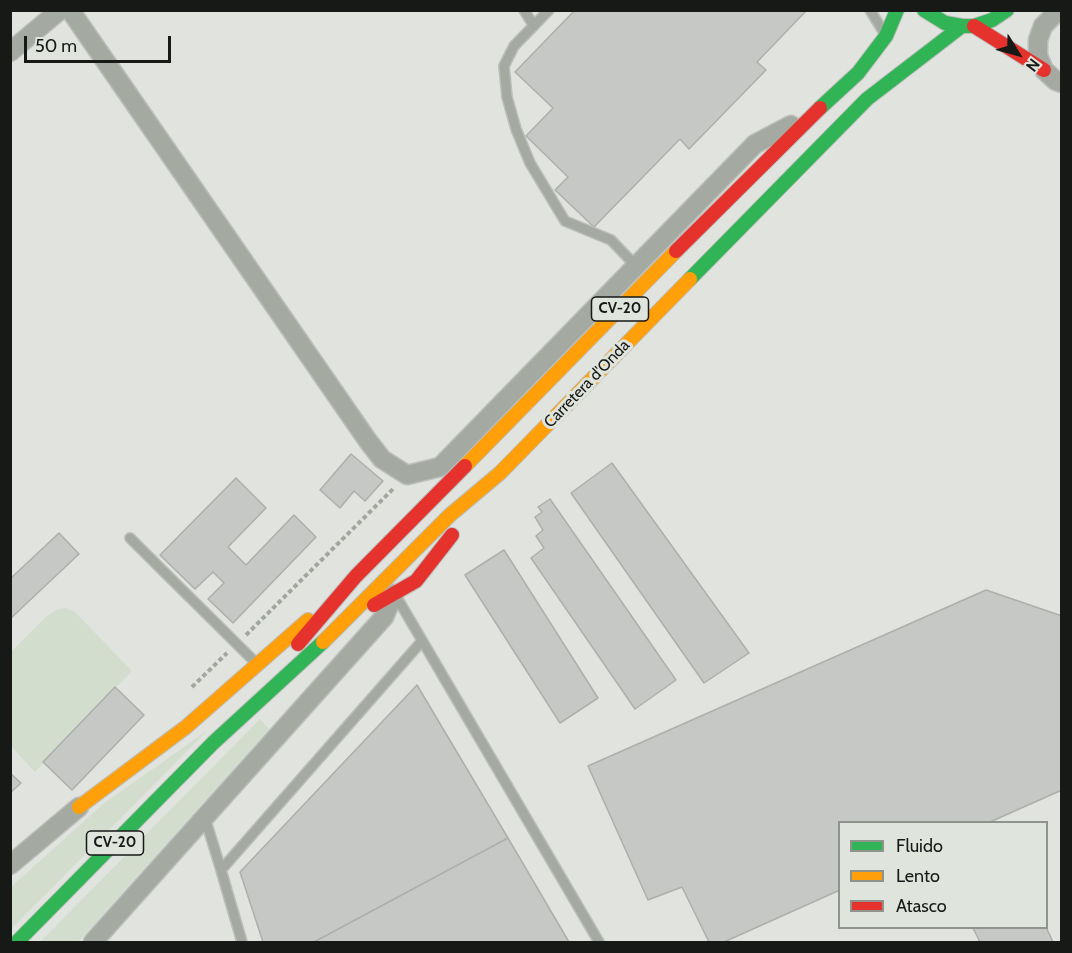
<!DOCTYPE html>
<style>
body{margin:0}
#map{position:relative;width:1072px;height:953px;overflow:hidden;background:#e0e3de;font-family:Cabin,sans-serif}
canvas{display:block}
.frame{position:absolute;inset:0;border:12px solid #171917;pointer-events:none}
.legend{position:absolute;left:838px;top:821px;width:210px;height:108px;box-sizing:border-box;background:#dfe4dd;border:2px solid #8f938e;margin:0;padding:8px 10px;list-style:none;font-size:18px;color:#171917}
.legend li{display:flex;align-items:center;gap:12px;height:30px}
.legend b{width:30px;border:2px solid #8f938e}
.north{position:absolute;left:988px;top:24px;width:60px;height:60px;-webkit-text-stroke:4px #dfe4dd;paint-order:stroke;rotate:127deg;font-size:16px;font-weight:700;line-height:24px;text-align:center;color:#171917}
.north::after{content:'';display:block;margin:auto;width:21px;height:27px;background:#171917;clip-path:polygon(50% 0,100% 100%,50% 72%,0 100%)}
.scale{position:absolute;left:24px;top:36px;width:147px;height:27px;box-sizing:border-box;border:3px solid #171917;border-top:0;padding-left:8px;font-size:18px;line-height:21px;white-space:nowrap;color:#171917;-webkit-text-stroke:4px #dfe4dd;paint-order:stroke}
</style>
<div id="map">
<canvas width="1072" height="953"></canvas>
<div class="frame"></div>
<ul class="legend">
<li><b style="height:8px;background:#30b455"></b>Fluido</li>
<li><b style="height:8px;background:#ff9f0a"></b>Lento</li>
<li><b style="height:8px;background:#e5322d"></b>Atasco</li>
</ul>
<div class="north">N</div>
<div class="scale">50 m</div>
</div>
<script>
const g = document.querySelector('canvas').getContext('2d');
g.lineJoin = 'round';
function paint(path, color) { g.fillStyle = color; g.fill(path, 'evenodd'); }
const shape = rows => new Path2D(rows.map(r => 'M' + r).join(''));
function trace(path, color, width, dash) { g.strokeStyle = color; g.lineWidth = width; g.lineCap = dash ? 'butt' : 'round'; g.setLineDash(dash || []); g.stroke(path); }
function write(font, color, halo, rows, align = 'center') {
  g.font = font + ' Cabin,sans-serif'; g.lineWidth = 6; g.setLineDash([]); g.textBaseline = 'middle'; g.strokeStyle = halo; g.fillStyle = color; for (const [text, x, y, turn = 0] of rows) {
    g.save(); g.translate(x, y); g.rotate((+turn || 0) * Math.PI / 180); g.textAlign = isNaN(turn) ? turn : align; if (halo) g.strokeText(text, 0, 0); g.fillText(text, 0, 0); g.restore();
  }
}
const green = shape([
 [65,608,75,612,132,671,35,772,11,746,11,652,47,616,58,609],
 [260,719,269,729,78,942,40,942],
 [208,730,11,929,11,887,103,804]
]);
const building = shape([
 [575,10,807,10,757,62,766,70,689,149,680,139,594,227,555,190,568,177,526,136,553,108,515,72,575,10],
 [351,454,383,481,365,501,354,491,340,508,320,490,351,454],
 [612,463,749,653,704,683,571,493,612,463],
 [236,478,266,508,228,547,246,565,294,515,316,537,233,623,208,599,224,583,213,572,195,589,160,555,236,478],
 [550,499,676,680,635,709,531,558,544,548,536,536,543,530,535,517,542,512,538,507,550,499],
 [59,533,79,554,10,619,10,579,59,533],
 [504,550,598,698,560,723,465,575,504,550],
 [986,590,1062,616,1062,790,990,822,840,822,840,890,724,942,709,942,682,887,648,900,588,766,986,590],
 [417,685,508,838,314,942,263,942,240,872,417,685],
 [115,687,144,715,72,790,43,762,115,687],
 [10,773,21,783,10,793,10,773],
 [508,838,569,942,314,942,508,838],
 [1046,927,1053,942,980,942,973,928,1046,927]
]);
const path = shape([
 [246,635,394,488],
 [192,687,227,653]
]);
const lane = shape([
 [524,10,534,26],
 [549,10,514,46,504,66,507,97,516,129,530,163,565,221,611,240,637,267],
 [870,10,883,31],
 [130,538,256,663],
 [396,596,599,942],
 [205,818,221,870],
 [242,942,221,870,422,641]
]);
const street = shape([
 [70,10,368,441,382,459,407,475,440,467,755,144,791,125],
 [1062,11,1054,15,1043,26,1038,40,1038,56,1044,70,1056,81,1062,83],
 [10,52,60,10],
 [10,865,79,807],
 [93,942,384,617,394,594]
]);
const fast = shape([
 [924,10,945,23,962,26,974,26,992,20,1007,10],
 [820,108,858,73,886,36,897,10],
 [690,279,867,99,962,26],
 [17,942,213,743,323,642]
]);
const slow = shape([
 [465,466,676,251],
 [323,642,450,515,500,473,690,279],
 [79,807,186,727,308,620]
]);
const jam = shape([
 [974,26,1044,70],
 [676,251,820,108],
 [374,605,416,581,452,535],
 [298,644,356,576,465,466]
]);
const shields = [
 [620,309,57],
 [115,843,57]
];
const shieldNames = [
 ["CV-20",620,309],
 ["CV-20",115,843]
];
const streetNames = [
 ["Carretera d'Onda",587,384,-46]
];
paint(green, '#d3ddce');
paint(building, '#c5c8c4');
trace(building, '#adafab', 1.5);
trace(lane, '#bcbebb', 12);
trace(street, '#bcbebb', 21);
trace(fast, '#bcbebb', 16);
trace(slow, '#bcbebb', 16);
trace(jam, '#bcbebb', 16);
trace(path, '#a1a69f', 4, [4.5, 3]);
trace(lane, '#a4a9a2', 9);
trace(street, '#a4a9a2', 18);
trace(fast, '#30b455', 14);
trace(slow, '#ff9f0a', 14);
trace(jam, '#e5322d', 14);
for (const [x, y, w] of shields) { const box = new Path2D(); box.roundRect(x - w / 2, y - 12, w, 24, 4.5); g.fillStyle = '#dfe4dd'; g.fill(box); trace(box, '#171917', 1.5); }
write('bold 15px', '#171917', null, shieldNames);
write('16px', '#171917', '#dfe4dd', streetNames);
</script>
